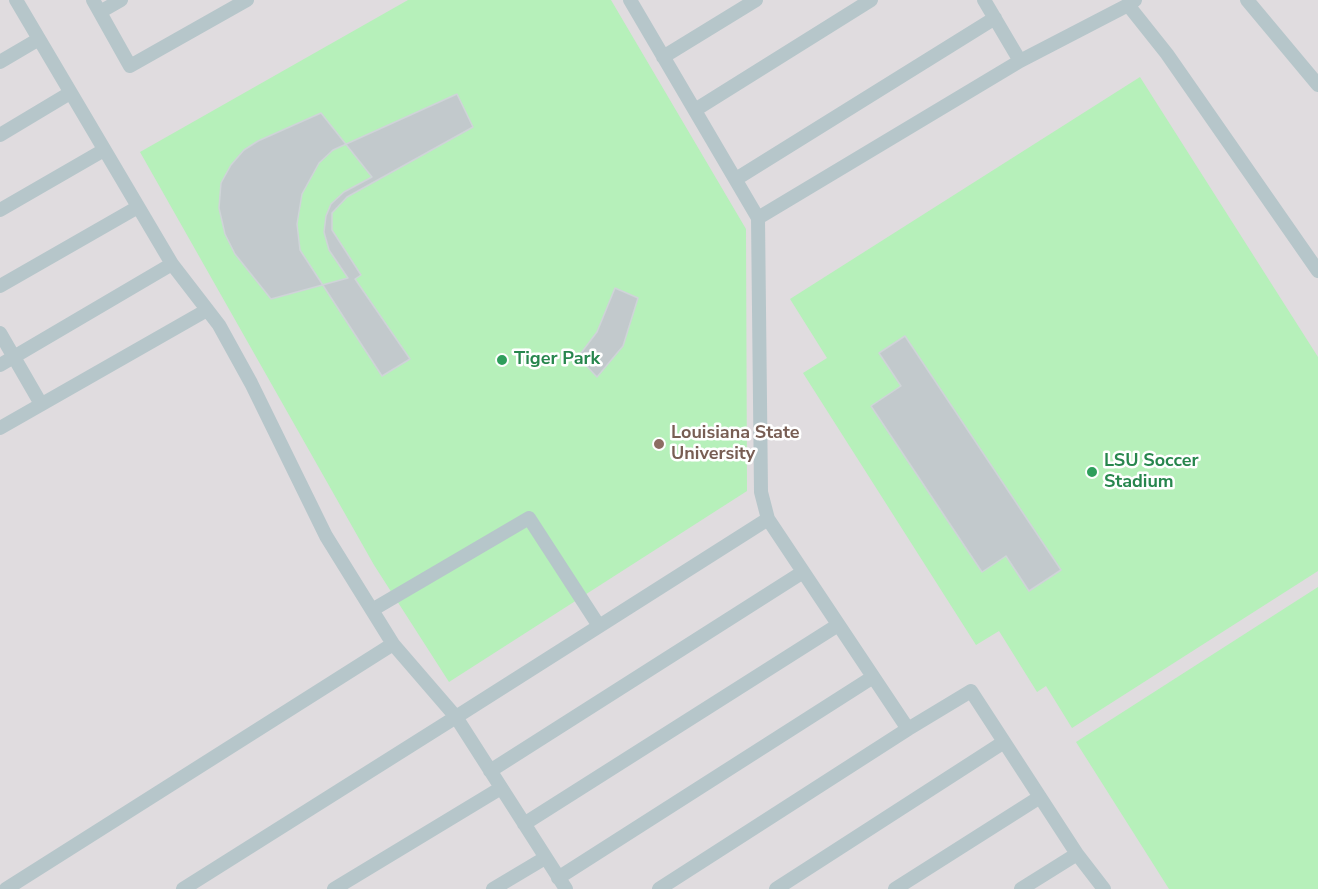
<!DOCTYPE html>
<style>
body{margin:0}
canvas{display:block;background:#efebec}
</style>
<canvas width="1318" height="889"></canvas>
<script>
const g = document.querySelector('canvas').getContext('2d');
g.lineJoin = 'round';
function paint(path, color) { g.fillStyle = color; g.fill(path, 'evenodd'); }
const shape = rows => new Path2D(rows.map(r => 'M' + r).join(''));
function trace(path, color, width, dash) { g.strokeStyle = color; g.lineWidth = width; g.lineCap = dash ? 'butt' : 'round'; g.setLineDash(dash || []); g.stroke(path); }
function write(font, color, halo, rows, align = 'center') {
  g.font = font + ' "Nunito Sans",sans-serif'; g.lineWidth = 5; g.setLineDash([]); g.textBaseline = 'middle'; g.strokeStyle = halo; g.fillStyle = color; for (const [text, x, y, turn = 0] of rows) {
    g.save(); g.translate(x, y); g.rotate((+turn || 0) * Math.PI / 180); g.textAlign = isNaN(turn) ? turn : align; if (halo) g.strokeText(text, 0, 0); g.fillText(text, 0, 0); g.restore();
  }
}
const education = shape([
 [0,0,1318,0,1318,889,0,889]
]);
const green = shape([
 [408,0,611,0,746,229,747,491,449,682,374,565,140,152],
 [1140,77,1318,357,1318,571,1072,728,1046,686,1037,692,999,631,976,645,803,373,827,358,790,299],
 [1318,587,1318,889,1169,889,1076,742]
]);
const building = shape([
 [457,94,473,127,347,197,332,213,332,230,361,275,355,279,410,359,382,376,300,250,297,224,302,194,319,163,333,150,457,94],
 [321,113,372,177,344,192,331,204,326,216,324,232,329,250,348,278,271,299,235,254,225,234,219,208,221,183,231,165,244,150,258,141,321,113],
 [615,288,638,298,623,346,597,377,578,357,597,332,615,288],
 [905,336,1061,570,1029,591,1006,556,982,572,871,406,901,386,879,353,905,336]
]);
const lane = shape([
 [93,0,130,66,247,0],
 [630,0,758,218,1020,61,1128,5,1135,0],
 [984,0,1020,61],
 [1247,0,1318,85],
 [1128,5,1167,54,1318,271],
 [100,12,121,0],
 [663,57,756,0],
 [0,62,39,39],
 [695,110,871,0],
 [0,135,70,93],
 [736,179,995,18],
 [0,210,104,150],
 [758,218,761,492,768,519,908,729,971,691,1077,854,1104,889],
 [172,264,219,325,251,383,326,536,393,644],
 [0,286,138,207],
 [0,333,41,404],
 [0,365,172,264,16,0],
 [0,428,207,310],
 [372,610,529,518,599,626],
 [490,771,803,572],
 [524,824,838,625],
 [558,878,873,677],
 [6,889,393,644,456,717,183,889],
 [334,889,501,788],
 [493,889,545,858],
 [566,889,456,717,768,519],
 [659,889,908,729],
 [776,889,1004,742],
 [895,889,1040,797],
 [1021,889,1077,854]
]);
const markers = [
 [502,360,6,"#2e9e5b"],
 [659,444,6,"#8d6e63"],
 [1092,472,6,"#2e9e5b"]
];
const leisureNames = [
 ["Tiger Park",514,360],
 ["LSU Soccer",1104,462],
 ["Stadium",1104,483]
];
const educationNames = [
 ["Louisiana State",671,434],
 ["University",671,455]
];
paint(education, '#e0dcdf');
paint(green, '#b6f0ba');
paint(building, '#c2c9cc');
trace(building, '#cfd4d8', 1.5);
trace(lane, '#b6c6ca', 14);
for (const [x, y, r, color] of markers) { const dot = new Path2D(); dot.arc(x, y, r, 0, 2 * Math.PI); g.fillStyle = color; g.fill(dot); trace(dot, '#fff', 2); }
write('bold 18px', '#27864d', '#fff', leisureNames, 'left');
write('bold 18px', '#785e54', '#fff', educationNames, 'left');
</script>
